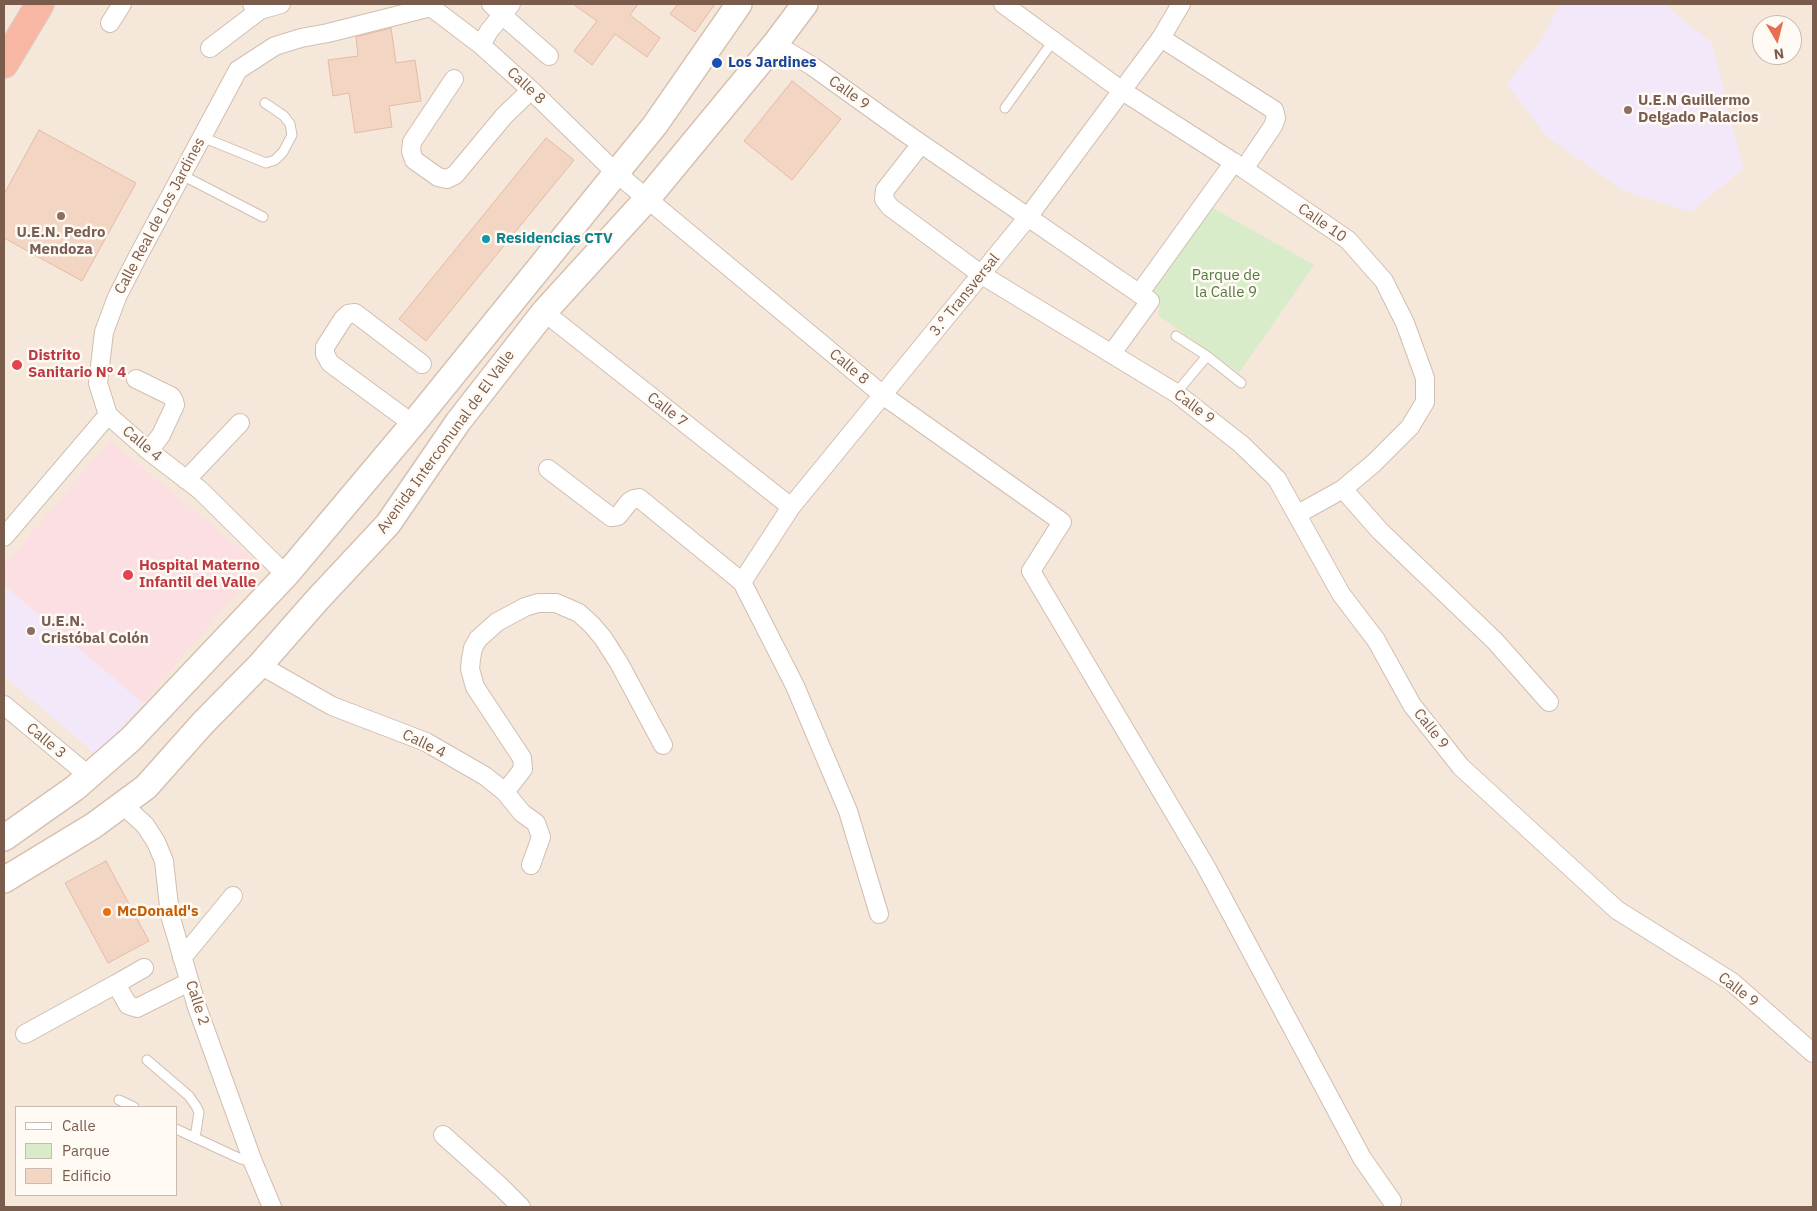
<!DOCTYPE html>
<meta charset="utf-8">
<style>
body{margin:0}
#map{position:relative;width:1817px;height:1211px;overflow:hidden;background:#fdf6ec;font-family:"IBM Plex Sans",sans-serif}
canvas{display:block}
.frame{position:absolute;inset:0;border:5px solid #7a5c4d;pointer-events:none}
.legend{position:absolute;left:15px;top:1106px;width:162px;height:90px;box-sizing:border-box;background:#fffaf3;border:1px solid #cabbb1;margin:0;padding:6px 9px;list-style:none;font-size:15px;color:#7a5c4d}
.legend li{display:flex;align-items:center;gap:10px;height:25px}
.legend b{width:25px;border:1px solid #cabbb1}
.north{position:absolute;left:1752px;top:15px;width:50px;height:50px;box-sizing:border-box;background:#fffaf3;border:1px solid #cabbb1;border-radius:50%;rotate:172deg;font-size:14px;font-weight:700;line-height:20px;text-align:center;color:#7a5c4d}
.north::after{content:'';display:block;margin:auto;width:18px;height:22px;background:#e76f51;clip-path:polygon(50% 0,100% 100%,50% 72%,0 100%)}
</style>
<div id="map">
<canvas width="1817" height="1211"></canvas>
<div class="frame"></div>
<ul class="legend">
<li><b style="height:6px;background:#fff"></b>Calle</li>
<li><b style="height:14px;background:#d8ecc9"></b>Parque</li>
<li><b style="height:14px;background:#f3d5c3"></b>Edificio</li>
</ul>
<div class="north">N</div>
</div>
<script>
const g = document.querySelector('canvas').getContext('2d');
g.lineJoin = 'round';
function paint(path, color) { g.fillStyle = color; g.fill(path, 'evenodd'); }
const shape = rows => new Path2D(rows.map(r => 'M' + r).join(''));
function trace(path, color, width, dash) { g.strokeStyle = color; g.lineWidth = width; g.lineCap = dash ? 'butt' : 'round'; g.setLineDash(dash || []); g.stroke(path); }
function write(font, color, halo, rows, align = 'center') {
  g.font = font + ' "IBM Plex Sans",sans-serif'; g.lineWidth = 5; g.setLineDash([]); g.textBaseline = 'middle'; g.strokeStyle = halo; g.fillStyle = color; for (const [text, x, y, turn = 0] of rows) {
    g.save(); g.translate(x, y); g.rotate((+turn || 0) * Math.PI / 180); g.textAlign = isNaN(turn) ? turn : align; if (halo) g.strokeText(text, 0, 0); g.fillText(text, 0, 0); g.restore();
  }
}
const residential = shape([
 [4,4,1813,4,1813,1207,4,1207],
 [1762,25,1792,25,1792,55,1762,55],
 [16,1107,176,1107,176,1195,16,1195]
]);
const education = shape([
 [1560,4,1664,4,1712,43,1743,169,1691,212,1624,191,1547,137,1507,84,1540,42],
 [4,585,143,703,97,755,4,676]
]);
const medical = shape([
 [110,441,260,565,143,703,4,585,4,566]
]);
const green = shape([
 [1206,204,1314,265,1239,373,1158,315,1160,304,1158,296,1151,289]
]);
const building = shape([
 [573,4,638,4,630,15,660,38,647,57,615,34,592,65,574,51,597,21,573,4],
 [678,4,715,4,695,32,670,14,678,4],
 [391,28,396,63,415,60,421,101,389,106,392,127,355,133,349,93,333,96,328,60,358,56,356,37,391,28],
 [792,81,841,119,792,180,744,141,792,81],
 [39,130,136,183,82,281,4,238,4,194,39,130],
 [546,138,574,160,426,341,399,319,546,138],
 [106,861,149,941,108,963,65,883,106,861]
]);
const lane = shape([
 [1005,108,1053,41],
 [202,137,266,163,275,160,283,152,292,135,290,124,284,116,265,103],
 [182,175,263,217],
 [1207,356,1241,383],
 [1176,393,1207,356,1176,336],
 [147,1060,189,1096,196,1106,199,1112,195,1138],
 [119,1100,134,1107],
 [176,1129,241,1159,253,1162]
]);
const street = shape([
 [252,4,260,10,281,4],
 [491,4,502,15,549,56],
 [1003,4,1121,90,1244,169,1348,240,1384,281,1405,323,1425,378,1425,402,1410,427,1374,463,1343,489,1298,514],
 [431,7,481,45,531,90,615,172,884,396,1062,522,1031,571,1205,865,1362,1158,1392,1201],
 [110,23,122,4],
 [1161,38,1274,110,1276,118,1273,126,1244,169],
 [775,44,812,66,904,132,1150,301,1112,353],
 [481,45,489,31,511,4],
 [210,48,260,10],
 [454,79,412,142,411,151,414,160,438,177,447,179,455,175,504,116,531,90],
 [921,144,885,190,884,199,890,207,982,275,1176,393,1241,444,1277,479,1341,594,1376,640,1412,705,1461,767,1617,910,1732,982,1813,1053],
 [1139,294,1234,162],
 [544,312,791,507],
 [136,379,171,396,174,401,175,405,161,435,149,451],
 [108,415,98,383,104,332,117,297,138,256,238,70,275,46,301,38,328,33,431,7,433,4],
 [108,415,149,451,200,490,286,575],
 [413,424,330,363,325,354,325,347,343,319,348,314,355,313,422,364],
 [548,469,611,517,618,516,629,502,634,499,639,498,742,582,795,686,848,811,879,914],
 [186,480,240,423],
 [1343,489,1380,531,1495,641,1549,702],
 [4,537,108,415],
 [742,582,791,507,1028,217,1161,38,1181,4],
 [260,665,332,706,426,742,485,776,505,792,522,813,536,823,541,837,531,865],
 [4,705,89,776],
 [505,792,523,769,522,758,475,687,470,669,471,659,473,648,478,639,497,622,525,607,538,603,556,603,579,613,592,625,603,638,619,663,663,745],
 [123,805,145,825,156,842,164,861,170,915,197,1007,253,1162,272,1207],
 [182,958,233,896],
 [116,984,144,968],
 [25,1034,116,984,128,1005,137,1008,189,982],
 [443,1135,501,1187,521,1207]
]);
const secondary = shape([
 [4,838,75,788,131,739,286,575,413,424,655,125,739,4],
 [4,880,93,826,146,787,203,723,260,665,317,600,388,524,458,422,544,312,647,199,775,44,805,4]
]);
const highway = shape([
 [4,64,40,4]
]);
const markers = [
 [717,63,6,"#1a4fb4"],
 [1628,110,5,"#8d6e63"],
 [61,216,5,"#8d6e63"],
 [486,239,5,"#0f9aa8"],
 [17,365,6,"#e0444e"],
 [128,575,6,"#e0444e"],
 [31,631,5,"#8d6e63"],
 [107,912,5,"#e8710a"]
];
const transitNames = [
 ["Los Jardines",728,63]
];
const streetNames = [
 ["Calle 8",526,86,43],
 ["Calle 9",849,93,36],
 ["Calle Real de Los Jardines",160,216,-62],
 ["Calle 10",1322,223,35],
 ["3.° Transversal",965,295,-51],
 ["Calle 8",849,367,40],
 ["Calle 9",1194,407,37],
 ["Calle 7",667,410,38],
 ["Avenida Intercomunal de El Valle",446,442,-54],
 ["Calle 4",142,444,40],
 ["Calle 9",1431,729,52],
 ["Calle 3",46,741,40],
 ["Calle 4",424,744,26],
 ["Calle 9",1738,990,38],
 ["Calle 2",197,1003,72]
];
const educationNames = [
 ["U.E.N Guillermo",1638,101],
 ["Delgado Palacios",1638,118],
 ["U.E.N. Pedro",61,233,"center"],
 ["Mendoza",61,250,"center"],
 ["U.E.N.",41,622],
 ["Cristóbal Colón",41,639]
];
const cultureNames = [
 ["Residencias CTV",496,239]
];
const parkNames = [
 ["Parque de",1226,276],
 ["la Calle 9",1226,293]
];
const healthNames = [
 ["Distrito",28,356],
 ["Sanitario N° 4",28,373],
 ["Hospital Materno",139,566],
 ["Infantil del Valle",139,583]
];
const foodNames = [
 ["McDonald's",117,912]
];
paint(residential, '#f5e8da');
paint(education, '#f3e8fa');
paint(medical, '#fbdfe3');
paint(green, '#d8ecc9');
paint(building, '#f3d5c3');
trace(building, '#e6bba3', 1);
trace(lane, '#d1beb0', 11);
trace(street, '#d1beb0', 20);
trace(secondary, '#d6c0b0', 28);
trace(highway, '#dad1cd', 30);
trace(lane, '#fff', 9);
trace(street, '#fff', 18);
trace(secondary, '#fff', 25);
trace(highway, '#f7b7a3', 28);
for (const [x, y, r, color] of markers) { const dot = new Path2D(); dot.arc(x, y, r, 0, 2 * Math.PI); g.fillStyle = color; g.fill(dot); trace(dot, '#fffaf3', 2); }
write('bold 15px', '#164399', '#fffaf3', transitNames, 'left');
write('15px', '#7a5c4d', '#fffaf3', streetNames);
write('bold 15px', '#785e54', '#fffaf3', educationNames, 'left');
write('bold 15px', '#0d838f', '#fffaf3', cultureNames, 'left');
write('15px', '#537a41', '#fffaf3', parkNames);
write('bold 15px', '#be3a42', '#fffaf3', healthNames, 'left');
write('bold 15px', '#c56008', '#fffaf3', foodNames, 'left');
</script>
